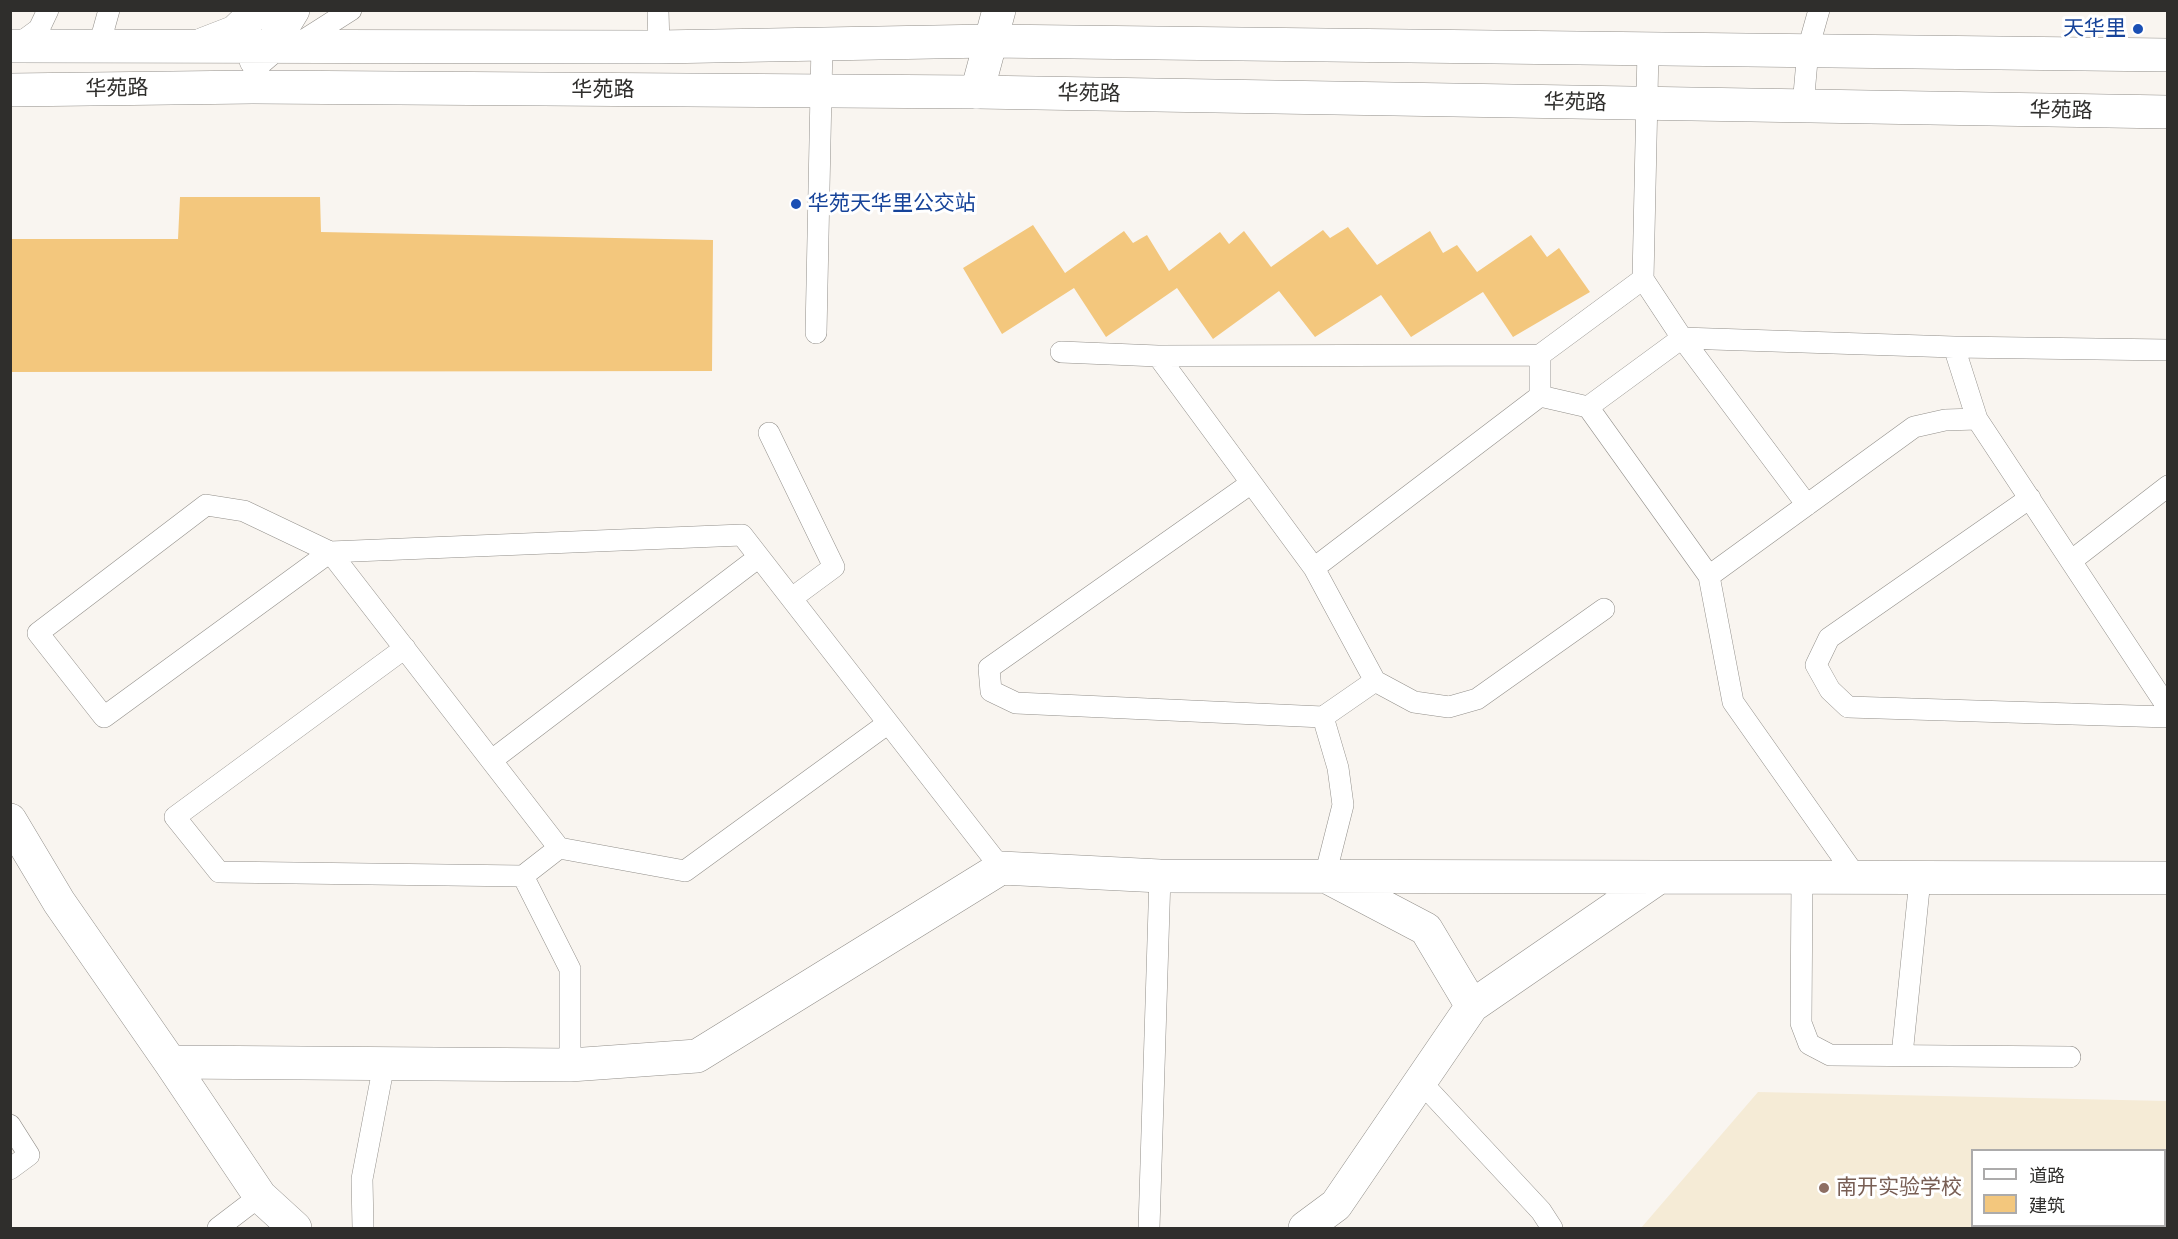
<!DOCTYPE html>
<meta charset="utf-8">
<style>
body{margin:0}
#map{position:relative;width:2178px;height:1239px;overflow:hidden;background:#f9f5f0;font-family:"PT Serif","Noto Sans SC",serif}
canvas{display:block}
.frame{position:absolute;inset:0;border:12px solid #2f2e2c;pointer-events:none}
.legend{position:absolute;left:1971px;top:1149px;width:195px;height:78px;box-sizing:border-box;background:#fff;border:2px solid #acabab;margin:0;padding:8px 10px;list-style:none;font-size:18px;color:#2f2e2c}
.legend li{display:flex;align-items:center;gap:12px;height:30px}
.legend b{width:30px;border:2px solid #acabab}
</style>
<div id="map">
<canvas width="2178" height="1239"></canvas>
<div class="frame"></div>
<ul class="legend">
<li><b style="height:8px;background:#fff"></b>道路</li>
<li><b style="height:16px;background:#f3c77d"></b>建筑</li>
</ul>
</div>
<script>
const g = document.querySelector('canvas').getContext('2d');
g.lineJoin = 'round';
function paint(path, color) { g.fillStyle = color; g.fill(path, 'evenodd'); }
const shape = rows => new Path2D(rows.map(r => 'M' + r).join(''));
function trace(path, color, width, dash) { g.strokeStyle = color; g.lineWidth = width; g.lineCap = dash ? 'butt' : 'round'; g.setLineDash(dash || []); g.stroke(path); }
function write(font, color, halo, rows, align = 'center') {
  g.font = font + ' "PT Serif","Noto Sans SC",serif'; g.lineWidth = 6; g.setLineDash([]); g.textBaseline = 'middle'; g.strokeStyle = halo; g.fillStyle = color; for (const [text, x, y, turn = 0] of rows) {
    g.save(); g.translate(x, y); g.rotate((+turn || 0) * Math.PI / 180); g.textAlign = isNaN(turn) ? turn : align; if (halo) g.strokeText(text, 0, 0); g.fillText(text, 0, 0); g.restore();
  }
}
const education = shape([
 [1758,1092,2167,1101,2167,1228,1641,1228],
 [1972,1150,2164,1150,2164,1226,1972,1226]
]);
const building = shape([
 [180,197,320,197,321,232,713,240,712,371,10,372,10,239,178,239],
 [1033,225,1065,273,1124,231,1133,243,1147,235,1169,271,1220,232,1229,244,1244,231,1271,267,1323,230,1330,238,1348,227,1377,265,1430,231,1443,253,1457,245,1477,272,1531,235,1547,257,1559,248,1590,292,1513,337,1483,292,1411,337,1381,295,1315,337,1279,291,1213,339,1177,288,1106,337,1074,288,1002,334,963,268]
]);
const lane = shape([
 [658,10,659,47],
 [296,45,351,10],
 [16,46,39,29,48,10],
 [99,46,109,10],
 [1648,50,1643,279,1682,338,1588,407,1709,576,1733,702,1857,878],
 [1803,106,1808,49,1819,10],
 [816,333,822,44],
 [1682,338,1954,347,2168,350],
 [1682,338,1807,505],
 [1954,347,1977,419,2168,708],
 [1061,352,1158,356,1540,355],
 [1158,356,1314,568,1375,681,1323,717,1338,768,1343,805,1325,876],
 [1588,407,1540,396,1540,355,1643,279],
 [769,433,834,567,792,598],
 [1250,484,989,668,991,691,1016,703,1323,717],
 [2030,498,1829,638,1816,665,1830,690,1848,707,2168,717],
 [2071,561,2168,486],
 [1314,568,1540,396],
 [1709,576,1914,427,1945,420,1977,419],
 [405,648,175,817,219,872,523,876],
 [1375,681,1414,702,1449,707,1477,699,1604,609],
 [492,760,759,557],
 [559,848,685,871,887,724],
 [1802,879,1801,1023,1809,1044,1830,1055,2070,1057],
 [1902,1055,1920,879],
 [570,1065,570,969,523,876,559,848,330,552,244,511,206,505,38,633,104,717,330,552,742,535,1001,868],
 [1420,1081,1541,1211,1552,1228],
 [10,1125,29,1155,10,1169],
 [218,1228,260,1196,264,1206],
 [363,1228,362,1179,384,1064],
 [1149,1228,1160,876]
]);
const street = shape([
 [977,92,999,10],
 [10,820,59,902,170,1062,570,1065,697,1056,1001,868,1160,876,2168,878],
 [1329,878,1426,929,1472,1006,1658,878],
 [170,1062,260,1196,295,1228],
 [1305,1228,1336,1205,1472,1006]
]);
const secondary = shape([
 [204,44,235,32,258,10],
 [10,46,659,47,989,41,2168,55],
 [256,60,270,48,293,10],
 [10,90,253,87,977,92,2168,112]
]);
const markers = [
 [2138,29,6,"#1a4fb4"],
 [796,204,6,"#1a4fb4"],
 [1824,1188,6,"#8d6e63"]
];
const transitNames = [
 ["天华里",2126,29],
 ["华苑天华里公交站",808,204,"left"]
];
const streetNames = [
 ["华苑路",117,89,-1],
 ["华苑路",603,90],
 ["华苑路",1089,94,1],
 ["华苑路",1575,103,1],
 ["华苑路",2061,111,1]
];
const educationNames = [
 ["南开实验学校",1836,1188]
];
paint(education, '#f5ebd6');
paint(building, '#f3c77d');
trace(lane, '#928f8a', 22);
trace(street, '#928f8a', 34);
trace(secondary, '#928f8a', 34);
trace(lane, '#fff', 21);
trace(street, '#fff', 33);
trace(secondary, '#fff', 33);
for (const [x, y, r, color] of markers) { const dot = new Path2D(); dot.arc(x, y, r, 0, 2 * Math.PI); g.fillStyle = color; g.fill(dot); trace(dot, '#fff', 2); }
write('21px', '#164399', '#fff', transitNames, 'right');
write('21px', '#2f2e2c', '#fff', streetNames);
write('21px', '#785e54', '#fff', educationNames, 'left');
</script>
